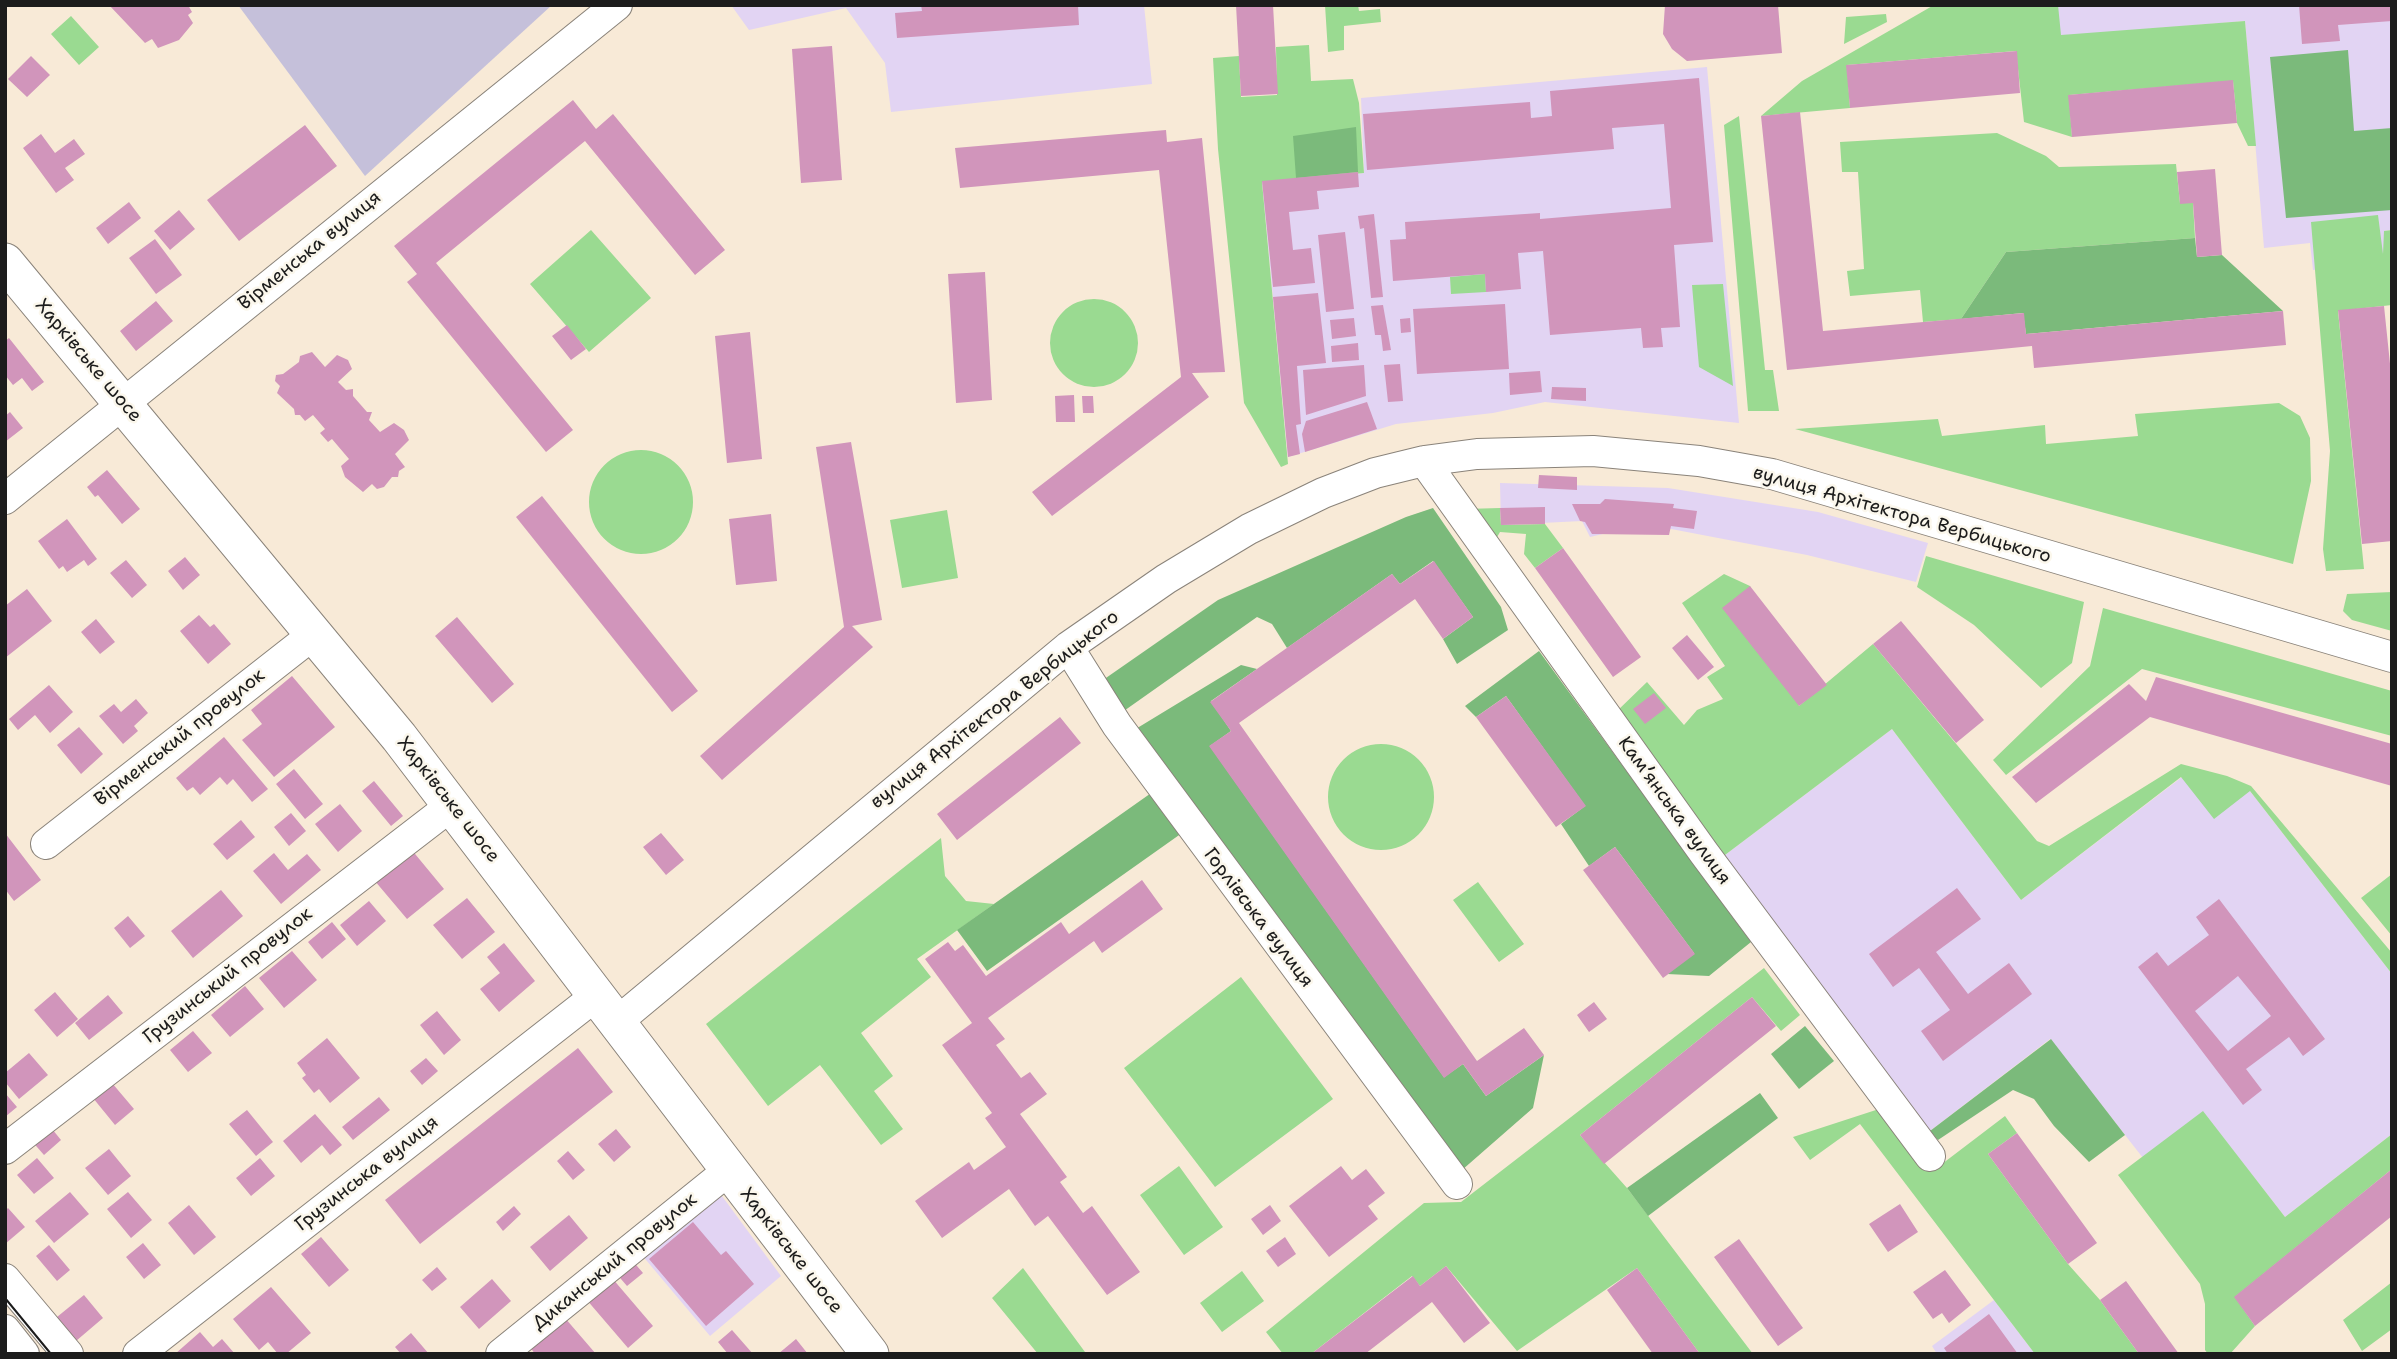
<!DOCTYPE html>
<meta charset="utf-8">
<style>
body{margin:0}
#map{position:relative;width:2397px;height:1359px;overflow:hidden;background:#f8ead7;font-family:"Shantell Sans",sans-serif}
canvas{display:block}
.frame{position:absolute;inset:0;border:7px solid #1c1c1c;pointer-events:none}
</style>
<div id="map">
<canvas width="2397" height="1359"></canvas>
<div class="frame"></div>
</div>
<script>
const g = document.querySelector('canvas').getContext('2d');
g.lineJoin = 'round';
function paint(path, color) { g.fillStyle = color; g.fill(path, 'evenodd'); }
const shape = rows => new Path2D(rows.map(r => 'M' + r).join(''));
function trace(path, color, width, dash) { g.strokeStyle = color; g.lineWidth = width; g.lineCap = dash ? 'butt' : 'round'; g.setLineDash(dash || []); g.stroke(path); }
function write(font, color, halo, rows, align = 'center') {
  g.font = font + ' "Shantell Sans",sans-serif'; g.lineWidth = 5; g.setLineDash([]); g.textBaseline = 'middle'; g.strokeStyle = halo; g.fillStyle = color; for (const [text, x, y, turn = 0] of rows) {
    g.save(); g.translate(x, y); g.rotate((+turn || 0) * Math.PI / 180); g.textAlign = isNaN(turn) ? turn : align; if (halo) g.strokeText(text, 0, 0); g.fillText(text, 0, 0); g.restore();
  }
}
const built = shape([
 [731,5,1144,5,1152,84,891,112,885,63,846,8,749,30],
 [2048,5,2392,5,2392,230,2384,231,2387,262,2313,270,2310,243,2264,248,2245,21,2051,37],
 [1707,67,1739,423,1545,402,1493,413,1396,424,1288,457,1262,181,1364,173,1361,98],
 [1500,483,1668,488,1818,512,1928,543,1916,582,1807,555,1645,524,1590,537,1582,521,1501,525],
 [1892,729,2021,900,2182,777,2250,791,2392,974,2392,1134,2285,1217,2203,1112,2143,1158,2050,1039,1930,1131,1721,858],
 [719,1192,781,1276,710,1336,641,1254],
 [1994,1300,2035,1354,1937,1354,1932,1346]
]);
const industrial = shape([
 [238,5,552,5,365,176]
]);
const green = shape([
 [1325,5,1358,5,1359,11,1380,9,1381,22,1344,26,1344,50,1328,52],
 [1934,5,2058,5,2061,35,2245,21,2256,146,2248,146,2237,123,2233,81,2069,95,2072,137,2024,122,2016,51,1847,65,1850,108,1761,116,1802,81],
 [1886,14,1887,22,1844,44,1846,17],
 [71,16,99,47,79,65,51,34],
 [1309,45,1311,81,1353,79,1359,103,1364,173,1262,182,1288,464,1281,467,1244,403,1218,149,1213,58,1239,56,1241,97,1277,95,1276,47],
 [1739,116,1765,370,1773,370,1779,411,1748,411,1724,125],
 [1997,133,2046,156,2059,167,2176,164,2180,203,2193,203,2195,238,2006,252,1961,319,1923,322,1920,290,1850,296,1847,271,1864,269,1858,172,1842,172,1840,142],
 [2378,215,2383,254,2384,231,2392,230,2392,305,2338,311,2364,569,2326,571,2323,549,2330,451,2311,222],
 [591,230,651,298,589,352,530,284],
 [1485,274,1486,292,1451,294,1450,277],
 [1723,284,1733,386,1699,367,1692,285],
 '1050 343a44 44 0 1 1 88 0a44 44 0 1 1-88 0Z',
 [2279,403,2300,416,2310,438,2311,481,2293,564,1795,429,1938,419,1942,436,2045,425,2046,444,2138,436,2135,414],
 '589 502a52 52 0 1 1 104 0a52 52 0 1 1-104 0Z',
 [1500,508,1501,525,1545,524,1563,548,1535,568,1524,554,1526,534,1500,532,1493,544,1465,509],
 [947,510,958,578,902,588,890,520],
 [1926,556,2084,602,2072,663,2041,688,1974,625,1917,587],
 [1724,574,1750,586,1799,706,1873,644,2037,841,2049,846,2181,764,2227,776,2251,786,2392,953,2392,974,2250,791,2214,819,2181,777,2021,900,1892,729,1721,858,1615,713,1647,682,1684,725,1697,710,1723,699,1707,677,1725,666,1682,603],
 [2392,592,2392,631,2352,620,2343,611,2347,594],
 [2103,608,2392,691,2392,736,2142,669,2006,775,1993,760,2090,666],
 '1328 797a53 53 0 1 1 106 0a53 53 0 1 1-106 0Z',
 [941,838,945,876,966,901,994,904,917,959,931,977,861,1033,893,1076,874,1091,903,1129,881,1145,820,1065,768,1106,706,1024],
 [2392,874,2392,936,2361,898],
 [1478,882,1524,944,1499,962,1453,900],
 [1764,968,1800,1015,1781,1031,1752,997,1580,1135,1627,1188,1753,1354,1700,1354,1637,1268,1517,1351,1446,1266,1420,1286,1412,1276,1311,1354,1283,1354,1266,1332,1424,1203,1461,1202],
 [1241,977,1333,1099,1215,1187,1124,1068],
 [1879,1109,1920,1167,1938,1167,2005,1116,2017,1133,1988,1154,2068,1264,2100,1300,2139,1354,2035,1354,1860,1124,1810,1160,1793,1137],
 [2203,1111,2285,1217,2392,1134,2392,1169,2235,1297,2255,1326,2230,1354,2208,1354,2205,1350,2205,1304,2200,1284,2118,1175],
 [1179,1166,1223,1227,1184,1255,1140,1195],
 [1023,1268,1085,1352,1083,1354,1038,1354,992,1298],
 [1242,1271,1264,1301,1222,1332,1200,1303],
 [2392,1282,2392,1329,2362,1351,2343,1320]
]);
const forest = shape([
 [2348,50,2354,131,2392,128,2392,210,2286,218,2270,57],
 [1356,127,1358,172,1296,178,1293,136],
 [2195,238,2197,257,2222,255,2283,311,2026,334,2023,313,1961,319,2006,252],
 [1433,508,1501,607,1508,630,1457,664,1443,639,1473,617,1433,561,1400,584,1392,574,1287,648,1272,624,1257,617,1121,713,1103,680,1218,600,1406,517],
 [1539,651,1751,942,1709,976,1667,974,1694,953,1615,847,1589,866,1561,824,1585,806,1506,696,1476,717,1465,706],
 [1241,665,1257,669,1211,701,1231,731,1210,746,1444,1077,1463,1064,1486,1096,1544,1055,1533,1108,1462,1170,1134,730],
 [1154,791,1182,833,987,971,957,930],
 [1805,1026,1834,1061,1799,1089,1771,1054],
 [2051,1039,2125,1135,2089,1162,2054,1126,2034,1099,2013,1090,1938,1140,1930,1131],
 [1760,1093,1778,1118,1648,1216,1627,1188]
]);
const building = shape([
 [109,5,188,5,192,12,188,15,193,23,179,40,158,48,152,39,145,43],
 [921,5,1078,5,1079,25,897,38,895,13,922,11],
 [1236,5,1273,5,1278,94,1241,96],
 [1665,5,1778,5,1782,53,1687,61,1672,49,1663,34],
 [2299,5,2392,5,2392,21,2338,25,2340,41,2302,44],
 [832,46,842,180,801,183,792,49],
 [2017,51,2020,93,1850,108,1846,65],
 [31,56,50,75,27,97,8,79],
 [1699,78,1713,242,1674,245,1680,327,1661,328,1663,347,1643,348,1641,328,1550,335,1543,251,1518,253,1521,289,1486,292,1485,274,1393,281,1390,240,1406,239,1405,222,1540,213,1540,219,1671,208,1664,124,1612,128,1614,149,1367,170,1363,114,1530,102,1531,118,1552,116,1550,91],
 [2233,80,2237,123,2072,137,2068,95],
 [573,100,596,129,613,114,725,250,695,275,585,141,436,263,573,430,546,452,407,282,417,274,394,246],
 [1800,112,1823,331,2024,313,2026,334,2283,311,2286,345,2034,368,2032,346,1787,370,1761,116],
 [305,125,337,166,239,241,207,200],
 [1166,130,1167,142,1202,138,1225,372,1192,373,1209,397,1052,516,1032,492,1181,377,1159,170,960,188,955,148],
 [41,134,55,153,74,139,85,154,65,168,74,180,56,193,23,148],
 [2215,169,2222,255,2197,257,2193,203,2180,204,2177,172],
 [1358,172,1359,187,1317,191,1319,209,1289,212,1293,250,1311,248,1315,283,1273,287,1262,181],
 [129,202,141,218,108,244,96,228],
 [179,210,195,229,170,250,154,231],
 [1374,214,1383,297,1371,298,1364,228,1360,229,1358,216],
 [1345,232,1354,309,1326,312,1318,235],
 [155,239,182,275,156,294,129,258],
 [985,272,992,400,956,403,948,274],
 [1318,293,1326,363,1297,366,1301,424,1296,425,1300,454,1288,457,1273,297],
 [156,301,173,321,136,351,120,331],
 [1505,304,1509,369,1417,374,1413,309],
 [1383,305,1391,350,1383,351,1381,335,1375,335,1371,306],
 [2384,306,2392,383,2392,541,2362,544,2338,310],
 [1354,318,1356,336,1332,339,1330,320],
 [1410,318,1411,332,1401,333,1400,319],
 [567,325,586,349,571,360,552,336],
 [750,332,762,459,727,463,715,336],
 [9,338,44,382,32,391,22,378,13,385,5,375,5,341],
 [1358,343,1359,360,1332,362,1331,346],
 [312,352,325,367,337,355,348,360,352,369,338,382,346,390,353,389,353,396,367,412,372,412,369,420,380,432,394,423,404,430,409,440,395,454,405,467,399,471,398,477,392,477,384,487,377,489,372,484,363,492,345,477,341,466,349,459,332,439,328,442,320,433,325,429,313,415,305,421,300,415,295,415,294,409,277,393,280,386,275,381,276,375,283,374,299,362,300,356],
 [1400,364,1403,401,1388,402,1384,365],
 [1364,365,1366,396,1306,415,1303,370],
 [1540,371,1542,392,1510,395,1509,373],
 [1552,387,1586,388,1586,401,1551,399],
 [1074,395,1075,422,1056,422,1055,396],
 [1082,396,1093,396,1094,413,1083,413],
 [1367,402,1377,429,1305,452,1302,434,1306,421],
 [10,412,23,428,5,442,5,416],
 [851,442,882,620,852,626,873,647,722,780,700,756,844,627,816,447],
 [107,470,140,509,122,524,98,495,95,497,87,487],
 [1539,475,1577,477,1577,490,1538,488],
 [542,496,698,691,672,712,516,517],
 [1605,499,1674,504,1673,508,1697,511,1694,529,1671,526,1669,535,1592,534,1585,522,1580,521,1572,504,1600,504],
 [1545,507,1545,524,1501,525,1500,508],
 [771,514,777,581,736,585,729,519],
 [67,519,97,559,88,566,84,560,67,572,63,566,59,569,38,541],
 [1563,548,1641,657,1613,677,1535,568],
 [185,557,200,575,183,590,168,571],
 [126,560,147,585,132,598,110,573],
 [1434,561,1473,617,1443,639,1415,599,1239,723,1477,1061,1524,1028,1544,1055,1486,1096,1463,1064,1444,1078,1209,746,1231,731,1210,702,1392,574,1400,584],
 [1750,586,1827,685,1799,706,1722,608],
 [27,589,52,621,5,658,5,606],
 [199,615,210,627,214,624,231,644,208,664,180,631],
 [457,617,514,684,492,703,435,636],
 [96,619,115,642,100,654,81,632],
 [1901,621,1984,720,1956,743,1873,644],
 [1687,635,1714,667,1698,680,1672,648],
 [292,676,335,727,274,777,242,740,262,724,251,710],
 [2156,677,2392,744,2392,786,2150,717,2036,803,2012,777,2129,684,2146,701],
 [49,685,73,712,50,733,35,715,18,730,9,719],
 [1654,693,1666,708,1645,724,1633,709],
 [1506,696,1586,806,1556,827,1476,717],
 [136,699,148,713,134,726,138,731,123,744,99,716,114,704,121,712],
 [1060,717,1081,743,957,840,937,814],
 [79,727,103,754,81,774,57,745],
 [224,737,268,789,252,802,233,779,227,785,220,777,200,795,193,787,187,791,176,778],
 [294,769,323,804,305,819,276,784],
 [374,781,403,816,391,826,362,791],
 [340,804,362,831,338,852,315,824],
 [291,813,306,831,289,846,274,827],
 [241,820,255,837,227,860,213,844],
 [5,833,41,880,14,901,5,889],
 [661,833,684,860,666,875,643,847],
 [406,843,444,889,407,919,369,874],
 [1615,847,1695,954,1663,978,1583,870],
 [274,853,288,870,307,854,321,870,281,904,253,871],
 [1142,880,1163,909,1102,953,1094,941,988,1018,1005,1039,996,1045,1021,1078,1030,1072,1047,1094,1020,1114,1067,1177,1060,1182,1083,1213,1092,1206,1140,1272,1107,1295,1048,1216,1035,1226,1009,1189,942,1238,915,1201,969,1162,974,1170,1006,1147,985,1118,992,1113,942,1045,972,1023,925,959,948,942,955,951,963,945,986,976,1061,922,1069,934],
 [1957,888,1981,919,1936,952,1968,994,2009,963,2032,994,1943,1061,1921,1031,1950,1010,1919,968,1893,987,1869,954],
 [221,890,243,916,193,958,171,931],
 [467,898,495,932,462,959,433,925],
 [2219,899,2325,1039,2303,1056,2289,1037,2246,1069,2262,1090,2243,1105,2138,967,2157,952,2168,966,2209,935,2196,917],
 [2238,976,2271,1016,2228,1051,2195,1011],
 [369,901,386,921,357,946,340,925],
 [128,916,145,936,130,948,114,928],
 [332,922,346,939,322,959,308,942],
 [504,943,535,981,499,1012,480,989,500,973,487,957],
 [292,951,317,980,284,1008,259,978],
 [245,986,264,1009,230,1037,211,1015],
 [55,992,78,1019,57,1037,34,1010],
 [108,995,123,1013,89,1040,75,1023],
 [1752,997,1776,1026,1604,1164,1580,1135],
 [1594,1002,1607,1019,1589,1032,1577,1015],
 [437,1011,461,1040,444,1055,420,1025],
 [193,1031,212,1053,188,1072,170,1050],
 [327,1038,360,1078,330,1103,319,1089,314,1093,302,1078,306,1075,297,1063],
 [578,1048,613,1092,420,1244,385,1200],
 [29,1053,48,1075,19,1099,5,1082,5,1073],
 [426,1058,438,1071,422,1085,410,1071],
 [112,1083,134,1109,115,1125,93,1098],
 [5,1093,17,1107,5,1117],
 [379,1097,390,1110,353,1140,342,1127],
 [247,1110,273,1142,256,1156,229,1124],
 [315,1114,342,1145,330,1155,322,1145,301,1163,283,1141],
 [48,1124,61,1140,44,1155,30,1139],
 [616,1129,631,1147,614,1162,598,1144],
 [2017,1133,2097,1243,2068,1264,1988,1154],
 [109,1149,131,1176,108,1195,85,1168],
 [568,1151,585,1170,573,1180,557,1161],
 [37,1158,54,1178,34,1194,17,1175],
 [260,1158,275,1176,251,1196,236,1178],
 [1341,1166,1352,1180,1366,1169,1385,1193,1368,1206,1378,1219,1329,1257,1289,1206],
 [2392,1169,2392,1216,2255,1326,2234,1297],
 [70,1192,89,1214,54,1243,35,1221],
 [128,1192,152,1220,131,1238,107,1209],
 [1900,1204,1918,1232,1888,1252,1869,1224],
 [189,1205,216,1237,194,1255,168,1223],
 [1270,1205,1281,1221,1263,1235,1251,1219],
 [514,1206,521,1214,503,1231,496,1222],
 [8,1208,25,1227,5,1244,5,1211],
 [569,1215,588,1238,550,1271,530,1247],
 [693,1222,721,1255,726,1251,754,1284,706,1326,649,1259],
 [321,1237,349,1270,329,1287,301,1254],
 [1285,1237,1296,1254,1278,1267,1266,1251],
 [1739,1239,1803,1328,1778,1346,1714,1257],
 [143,1243,161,1265,144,1279,126,1257],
 [49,1245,70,1270,57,1281,36,1256],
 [631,1259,643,1273,627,1286,615,1272],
 [1446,1266,1490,1323,1464,1343,1432,1302,1365,1354,1311,1354,1413,1276,1420,1286],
 [437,1267,447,1279,432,1291,422,1280],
 [1637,1268,1700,1354,1653,1354,1607,1290],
 [1945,1270,1971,1305,1949,1323,1942,1313,1933,1319,1913,1292],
 [612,1278,653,1326,628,1348,586,1299],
 [492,1279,511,1301,479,1329,460,1307],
 [2126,1281,2179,1354,2139,1354,2100,1300],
 [271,1287,311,1333,286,1354,278,1354,268,1342,259,1350,233,1319],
 [84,1295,103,1318,76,1341,57,1317],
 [1989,1314,2018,1354,1948,1354,1944,1348],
 [565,1318,596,1354,535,1354,530,1347],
 [732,1330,753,1354,728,1354,718,1342],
 [200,1332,213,1347,222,1339,235,1354,175,1354],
 [411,1333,429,1354,401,1354,395,1347],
 [796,1339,808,1354,778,1354]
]);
const minor = shape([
 [1424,461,1704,853,1930,1156],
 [5,499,617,5],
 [1068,647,1117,725,1457,1184],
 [46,844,314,634],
 [618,1021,1068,647,1166,579,1249,529,1323,493,1375,473,1424,461,1477,454,1593,451,1699,461,1772,474,2392,657],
 [5,1149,452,805],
 [5,1279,68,1354],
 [5,1330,24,1354],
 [138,1354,597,995],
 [501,1354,729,1170]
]);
const major = shape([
 [5,262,399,737,870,1354]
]);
const tram = shape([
 [5,1298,51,1354]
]);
const streetNames = [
 ["Вірменська вулиця",310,251,-39],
 ["Харківське шосе",88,361,50],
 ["вулиця Архітектора Вербицького",1902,515,16],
 ["вулиця Архітектора Вербицького",995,710,-38],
 ["Вірменський провулок",180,738,-38],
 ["Харківське шосе",448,800,52],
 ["Камʼянська вулиця",1674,811,54],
 ["Горлівська вулиця",1258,918,53],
 ["Грузинський провулок",228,976,-38],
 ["Грузинська вулиця",367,1174,-38],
 ["Харківське шосе",791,1251,52],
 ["Диканський провулок",615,1262,-39]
];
paint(built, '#e2d4f3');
paint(industrial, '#c5c0da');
paint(green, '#9ada91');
paint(forest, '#7bba7b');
paint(building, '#d195bb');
trace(minor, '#8a837a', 32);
trace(major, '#8a837a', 39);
trace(minor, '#fff', 30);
trace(major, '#fff', 37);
trace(tram, '#1c1c1c', 2);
write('19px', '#1c1c1c', '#fbf7ec', streetNames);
</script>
